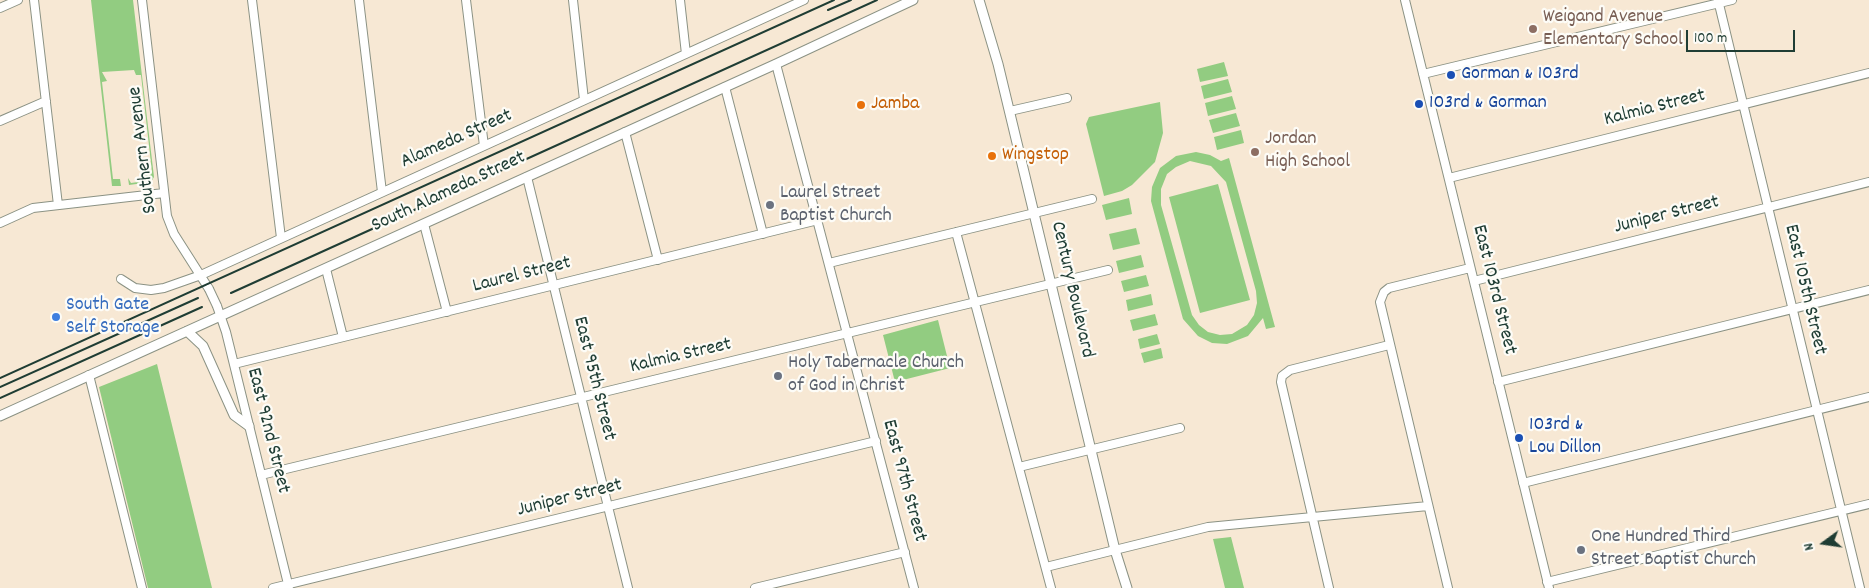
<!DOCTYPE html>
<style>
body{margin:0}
#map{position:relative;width:1869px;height:588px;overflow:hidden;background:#f7e8d4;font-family:Dekko,sans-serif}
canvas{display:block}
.north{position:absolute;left:1799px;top:518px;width:50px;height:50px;-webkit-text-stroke:4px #fdfcf7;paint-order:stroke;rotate:256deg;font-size:14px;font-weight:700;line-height:20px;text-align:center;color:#1f3d34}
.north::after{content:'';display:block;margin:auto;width:18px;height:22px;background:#1f3d34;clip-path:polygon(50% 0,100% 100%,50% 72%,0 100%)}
.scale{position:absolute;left:1686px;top:30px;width:109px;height:22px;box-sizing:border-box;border:2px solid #1f3d34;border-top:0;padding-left:6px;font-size:15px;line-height:18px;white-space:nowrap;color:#1f3d34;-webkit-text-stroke:4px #fdfcf7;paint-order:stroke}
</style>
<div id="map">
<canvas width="1869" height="588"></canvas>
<div class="north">N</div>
<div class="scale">100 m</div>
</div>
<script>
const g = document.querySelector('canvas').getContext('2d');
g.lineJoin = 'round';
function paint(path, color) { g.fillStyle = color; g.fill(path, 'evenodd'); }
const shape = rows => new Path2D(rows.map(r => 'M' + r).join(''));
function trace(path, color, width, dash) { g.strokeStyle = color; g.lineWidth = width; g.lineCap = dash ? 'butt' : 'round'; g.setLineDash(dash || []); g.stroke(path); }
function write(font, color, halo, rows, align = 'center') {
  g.font = font + ' Dekko,sans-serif'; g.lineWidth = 4.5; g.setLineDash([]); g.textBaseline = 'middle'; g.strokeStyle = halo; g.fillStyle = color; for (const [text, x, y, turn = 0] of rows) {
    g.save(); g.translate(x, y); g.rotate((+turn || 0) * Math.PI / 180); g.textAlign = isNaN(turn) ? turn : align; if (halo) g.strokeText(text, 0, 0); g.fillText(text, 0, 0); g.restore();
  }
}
const green = shape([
 [91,0,133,0,154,177,151,182,129,185,128,178,131,183,145,181,144,173,152,172,141,75,136,75,134,70,102,72,107,81,102,82,113,179,120,179,121,186,112,186],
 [1224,62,1228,76,1200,82,1197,69],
 [1228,79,1232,92,1204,99,1201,86],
 [1232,96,1236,109,1208,116,1205,103],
 [1160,102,1163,133,1155,162,1132,185,1122,191,1104,196,1086,124,1089,117],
 [1236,113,1240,126,1213,133,1209,120],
 [1241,130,1244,143,1217,150,1214,137],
 [1196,152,1210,155,1221,161,1229,158,1275,327,1266,329,1263,318,1248,336,1227,344,1212,343,1198,336,1183,319,1151,201,1152,187,1160,168,1176,156],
 [1190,161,1211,166,1226,182,1256,291,1257,303,1254,315,1247,325,1232,334,1220,335,1208,332,1199,325,1192,315,1161,205,1161,189,1167,174,1176,167],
 [1218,184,1250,300,1200,313,1169,197],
 [1129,198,1132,214,1106,220,1102,205],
 [1136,228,1140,244,1113,250,1109,234],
 [1141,255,1144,267,1119,273,1116,261],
 [1146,275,1149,286,1124,292,1121,281],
 [1151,294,1153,305,1128,311,1126,300],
 [1155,314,1158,325,1133,331,1130,320],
 [938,320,950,368,895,382,883,335],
 [1157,334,1160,344,1140,349,1138,339],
 [1161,348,1163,358,1144,363,1141,353],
 [157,364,212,588,148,588,99,387],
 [1231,537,1244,588,1225,588,1213,539]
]);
const minor = shape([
 [34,0,58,205],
 [142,0,167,216,174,234,209,289],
 [252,0,281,238],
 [359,0,382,192],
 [466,0,484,146],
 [573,0,584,100],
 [680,0,686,54],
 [1405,0,1549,588],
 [1718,0,1860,588],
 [0,8,18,0],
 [776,64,914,588],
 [1423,74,1732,0],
 [725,87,763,234],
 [1010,111,1067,98],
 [0,121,46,101],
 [625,132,658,260],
 [527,177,628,588],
 [1449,178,1869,73],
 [0,223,33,208,164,193],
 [424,224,447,312],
 [956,232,1051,588],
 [829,263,1092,199],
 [326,269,343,337],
 [121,279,135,288,151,290,164,288,201,275,804,0],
 [1474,281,1869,182],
 [217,306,226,332,289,588],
 [234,364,818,220],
 [89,375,142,588],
 [1498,382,1869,290],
 [1019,467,1180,428],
 [261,475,1108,270],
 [1523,483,1869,397],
 [1046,567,1208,527,1428,506],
 [1547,582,1869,504],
 [273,588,876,441],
 [755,588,905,552],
 [1329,588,1281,382,1282,376,1290,370,1389,345],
 [1448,588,1380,302,1384,292,1389,288,1470,268]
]);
const major = shape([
 [979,0,998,64,1115,550,1127,588],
 [187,331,203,346,234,415,249,426],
 [0,416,776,64,913,0]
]);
const rail = shape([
 [828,10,851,0],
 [231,293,877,0],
 [0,378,834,0],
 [0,387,198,298],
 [0,398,202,307]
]);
const minorBridge = shape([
 [209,289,217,306]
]);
const markers = [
 [1533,29,5,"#8d6e63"],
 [1451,75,5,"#1a4fb4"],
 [1419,104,5,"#1a4fb4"],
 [861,105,5,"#e8710a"],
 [1255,152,5,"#8d6e63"],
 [992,156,5,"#e8710a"],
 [770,205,5,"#6b7280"],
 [56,317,5,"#3f7fe0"],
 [778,376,5,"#6b7280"],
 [1519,438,5,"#1a4fb4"],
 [1581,550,5,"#6b7280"]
];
const educationNames = [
 ["Weigand Avenue",1543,18],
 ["Elementary School",1543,41],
 ["Jordan",1265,140],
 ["High School",1265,163]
];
const transitNames = [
 ["Gorman & 103rd",1461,75],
 ["103rd & Gorman",1429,104],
 ["103rd &",1529,426],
 ["Lou Dillon",1529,449]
];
const foodNames = [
 ["Jamba",871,105],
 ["Wingstop",1002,156]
];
const streetNames = [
 ["Kalmia Street",1655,109,-14],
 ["Alameda Street",457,140,-24],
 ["Southern Avenue",144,150,-97],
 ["South Alameda Street",449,193,-25],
 ["Juniper Street",1667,216,-14],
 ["Laurel Street",522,276,-14],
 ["Century Boulevard",1071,290,77],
 ["East 103rd Street",1493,290,76],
 ["East 105th Street",1804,290,77],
 ["Kalmia Street",681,357,-13],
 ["East 95th Street",593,379,76],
 ["East 92nd Street",267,431,76],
 ["East 97th Street",903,481,75],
 ["Juniper Street",570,499,-14]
];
const worshipNames = [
 ["Laurel Street",780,194],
 ["Baptist Church",780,217],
 ["Holy Tabernacle Church",788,364],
 ["of God in Christ",788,387],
 ["One Hundred Third",1591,538],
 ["Street Baptist Church",1591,561]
];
const shopNames = [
 ["South Gate",66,306],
 ["Self Storage",66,329]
];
paint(green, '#92cc81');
trace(minor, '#8b9284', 10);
trace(major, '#8b9284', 11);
trace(minor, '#fff', 8);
trace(major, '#fff', 9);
trace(rail, '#1f3d34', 2);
trace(minorBridge, '#8b9284', 10, []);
trace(minorBridge, '#fff', 8);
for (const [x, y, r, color] of markers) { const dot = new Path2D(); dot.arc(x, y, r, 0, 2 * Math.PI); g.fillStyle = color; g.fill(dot); trace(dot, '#fdfcf7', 2); }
write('20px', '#785e54', '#fdfcf7', educationNames, 'left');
write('20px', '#164399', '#fdfcf7', transitNames, 'left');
write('20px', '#c56008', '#fdfcf7', foodNames, 'left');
write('20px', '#1f3d34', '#fdfcf7', streetNames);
write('20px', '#5b616d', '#fdfcf7', worshipNames, 'left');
write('20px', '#366cbe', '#fdfcf7', shopNames, 'left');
</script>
